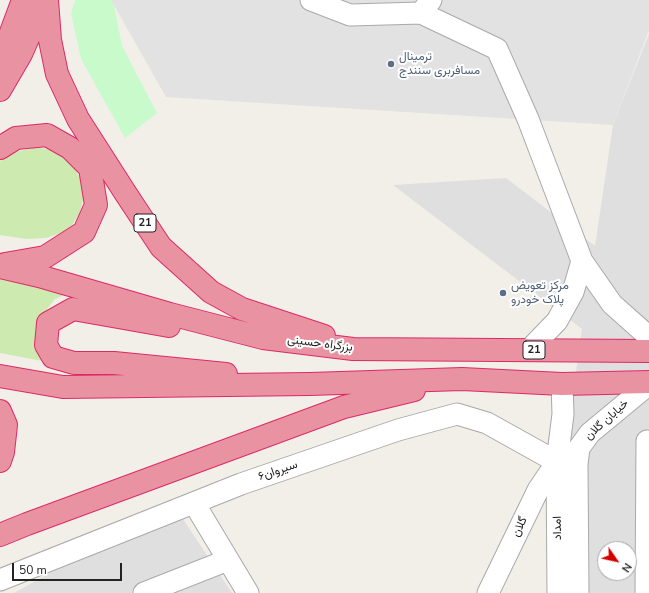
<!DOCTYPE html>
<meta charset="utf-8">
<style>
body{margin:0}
#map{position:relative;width:649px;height:593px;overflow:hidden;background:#f2efe9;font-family:"Nunito Sans",sans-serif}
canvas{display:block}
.north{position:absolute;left:597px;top:541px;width:40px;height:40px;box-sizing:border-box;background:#fff;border:1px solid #a7a7a7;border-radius:50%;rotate:124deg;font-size:11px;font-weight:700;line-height:16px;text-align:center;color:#222}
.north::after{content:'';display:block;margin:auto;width:14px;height:18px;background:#d40000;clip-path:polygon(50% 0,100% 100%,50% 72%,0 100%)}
.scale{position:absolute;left:12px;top:563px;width:110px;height:18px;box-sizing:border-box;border:2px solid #222;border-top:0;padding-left:5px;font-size:12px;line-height:14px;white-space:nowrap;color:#222;-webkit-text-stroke:3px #fff;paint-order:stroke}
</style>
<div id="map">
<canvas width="649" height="593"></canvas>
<div class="north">N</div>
<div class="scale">50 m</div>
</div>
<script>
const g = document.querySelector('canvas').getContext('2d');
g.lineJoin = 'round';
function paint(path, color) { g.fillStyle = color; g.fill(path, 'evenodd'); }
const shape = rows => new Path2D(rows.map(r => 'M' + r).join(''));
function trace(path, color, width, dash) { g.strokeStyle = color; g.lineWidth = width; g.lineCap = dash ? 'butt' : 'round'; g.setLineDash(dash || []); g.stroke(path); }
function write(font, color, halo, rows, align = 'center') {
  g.font = font + ' "Nunito Sans",Vazirmatn,sans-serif'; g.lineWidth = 4; g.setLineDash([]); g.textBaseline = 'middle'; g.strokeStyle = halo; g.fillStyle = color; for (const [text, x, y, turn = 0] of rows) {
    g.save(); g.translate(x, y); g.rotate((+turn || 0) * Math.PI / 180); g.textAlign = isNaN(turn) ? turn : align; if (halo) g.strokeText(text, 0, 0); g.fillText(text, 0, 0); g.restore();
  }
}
const residential = shape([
 [649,34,649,593,559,593,565,450,582,329,393,185,506,178,595,246,613,125],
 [605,549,629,549,629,573,605,573],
 [173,504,232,593,14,593]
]);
const grass = shape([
 [37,147,55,151,66,157,76,171,83,184,83,199,80,213,72,225,61,233,46,238,26,239,0,235,0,161,11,153],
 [0,273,66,294,55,299,40,318,53,363,0,353]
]);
const park = shape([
 [75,0,113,0,122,46,157,113,125,138,81,59,71,13]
]);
const parking = shape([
 [111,0,649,0,649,30,613,125,166,97]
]);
const minor = shape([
 [311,0,350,15,421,13,431,0],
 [421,13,497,49,528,119,582,261,612,304,649,337],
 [529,350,557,321,573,292,582,261],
 [194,503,248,593],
 [0,580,241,484,398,430,457,414,487,423,557,462,577,464],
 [144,593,228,560],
 [488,593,538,490,557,462],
 [558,593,557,462,563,414,562,384],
 [578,593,577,464,579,448,590,433,649,384],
 [646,593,647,441]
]);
const highway = shape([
 [47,0,50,40,57,74,78,119,126,194,161,247,211,292,242,309,324,336],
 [0,62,23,0],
 [0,90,21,54,45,0],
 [0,148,16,138,47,135,70,148,90,168,96,205,84,232,45,257,5,264],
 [0,267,39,276,170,314,263,338,353,349,649,351],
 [169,326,73,309,48,323,46,345,53,357,74,363,114,363,226,374],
 [0,376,63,387,310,384,462,379,562,384,649,382],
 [0,411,6,425,3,452,0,461],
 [0,535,27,524,344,407,414,390]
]);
const markers = [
 [391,64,4,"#5c6f8a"],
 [503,293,4,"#5c6f8a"]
];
const shields = [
 [145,223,22],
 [534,350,22]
];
const shieldNames = [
 ["21",145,223],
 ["21",534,350]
];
const serviceNames = [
 ["ترمینال",399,57],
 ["مسافربری سنندج",399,71],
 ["مرکز تعویض",511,286],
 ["پلاک خودرو",511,300]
];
const streetNames = [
 ["بزرگراه حسینی",320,344,7],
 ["خیابان گلان",607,420,-42],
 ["سیروان۶",278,471,-19],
 ["گلان",520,527,-64],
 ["امداد",558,528,-91]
];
paint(residential, '#e0dfdf');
paint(grass, '#cdebb0');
paint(park, '#c8facc');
paint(parking, '#e2e2e2');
trace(minor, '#a9a9a9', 23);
trace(highway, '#dc2a67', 24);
trace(minor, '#fff', 21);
trace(highway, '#e892a2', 22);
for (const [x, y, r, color] of markers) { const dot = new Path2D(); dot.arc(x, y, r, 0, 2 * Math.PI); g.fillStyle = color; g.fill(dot); trace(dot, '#fff', 1.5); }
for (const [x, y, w] of shields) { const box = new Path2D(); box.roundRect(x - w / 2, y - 9, w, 18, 3); g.fillStyle = '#fff'; g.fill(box); trace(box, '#222', 1); }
write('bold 11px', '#222', null, shieldNames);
write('12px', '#4e5e75', '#fff', serviceNames, 'left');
write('12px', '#222', '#fff', streetNames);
</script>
